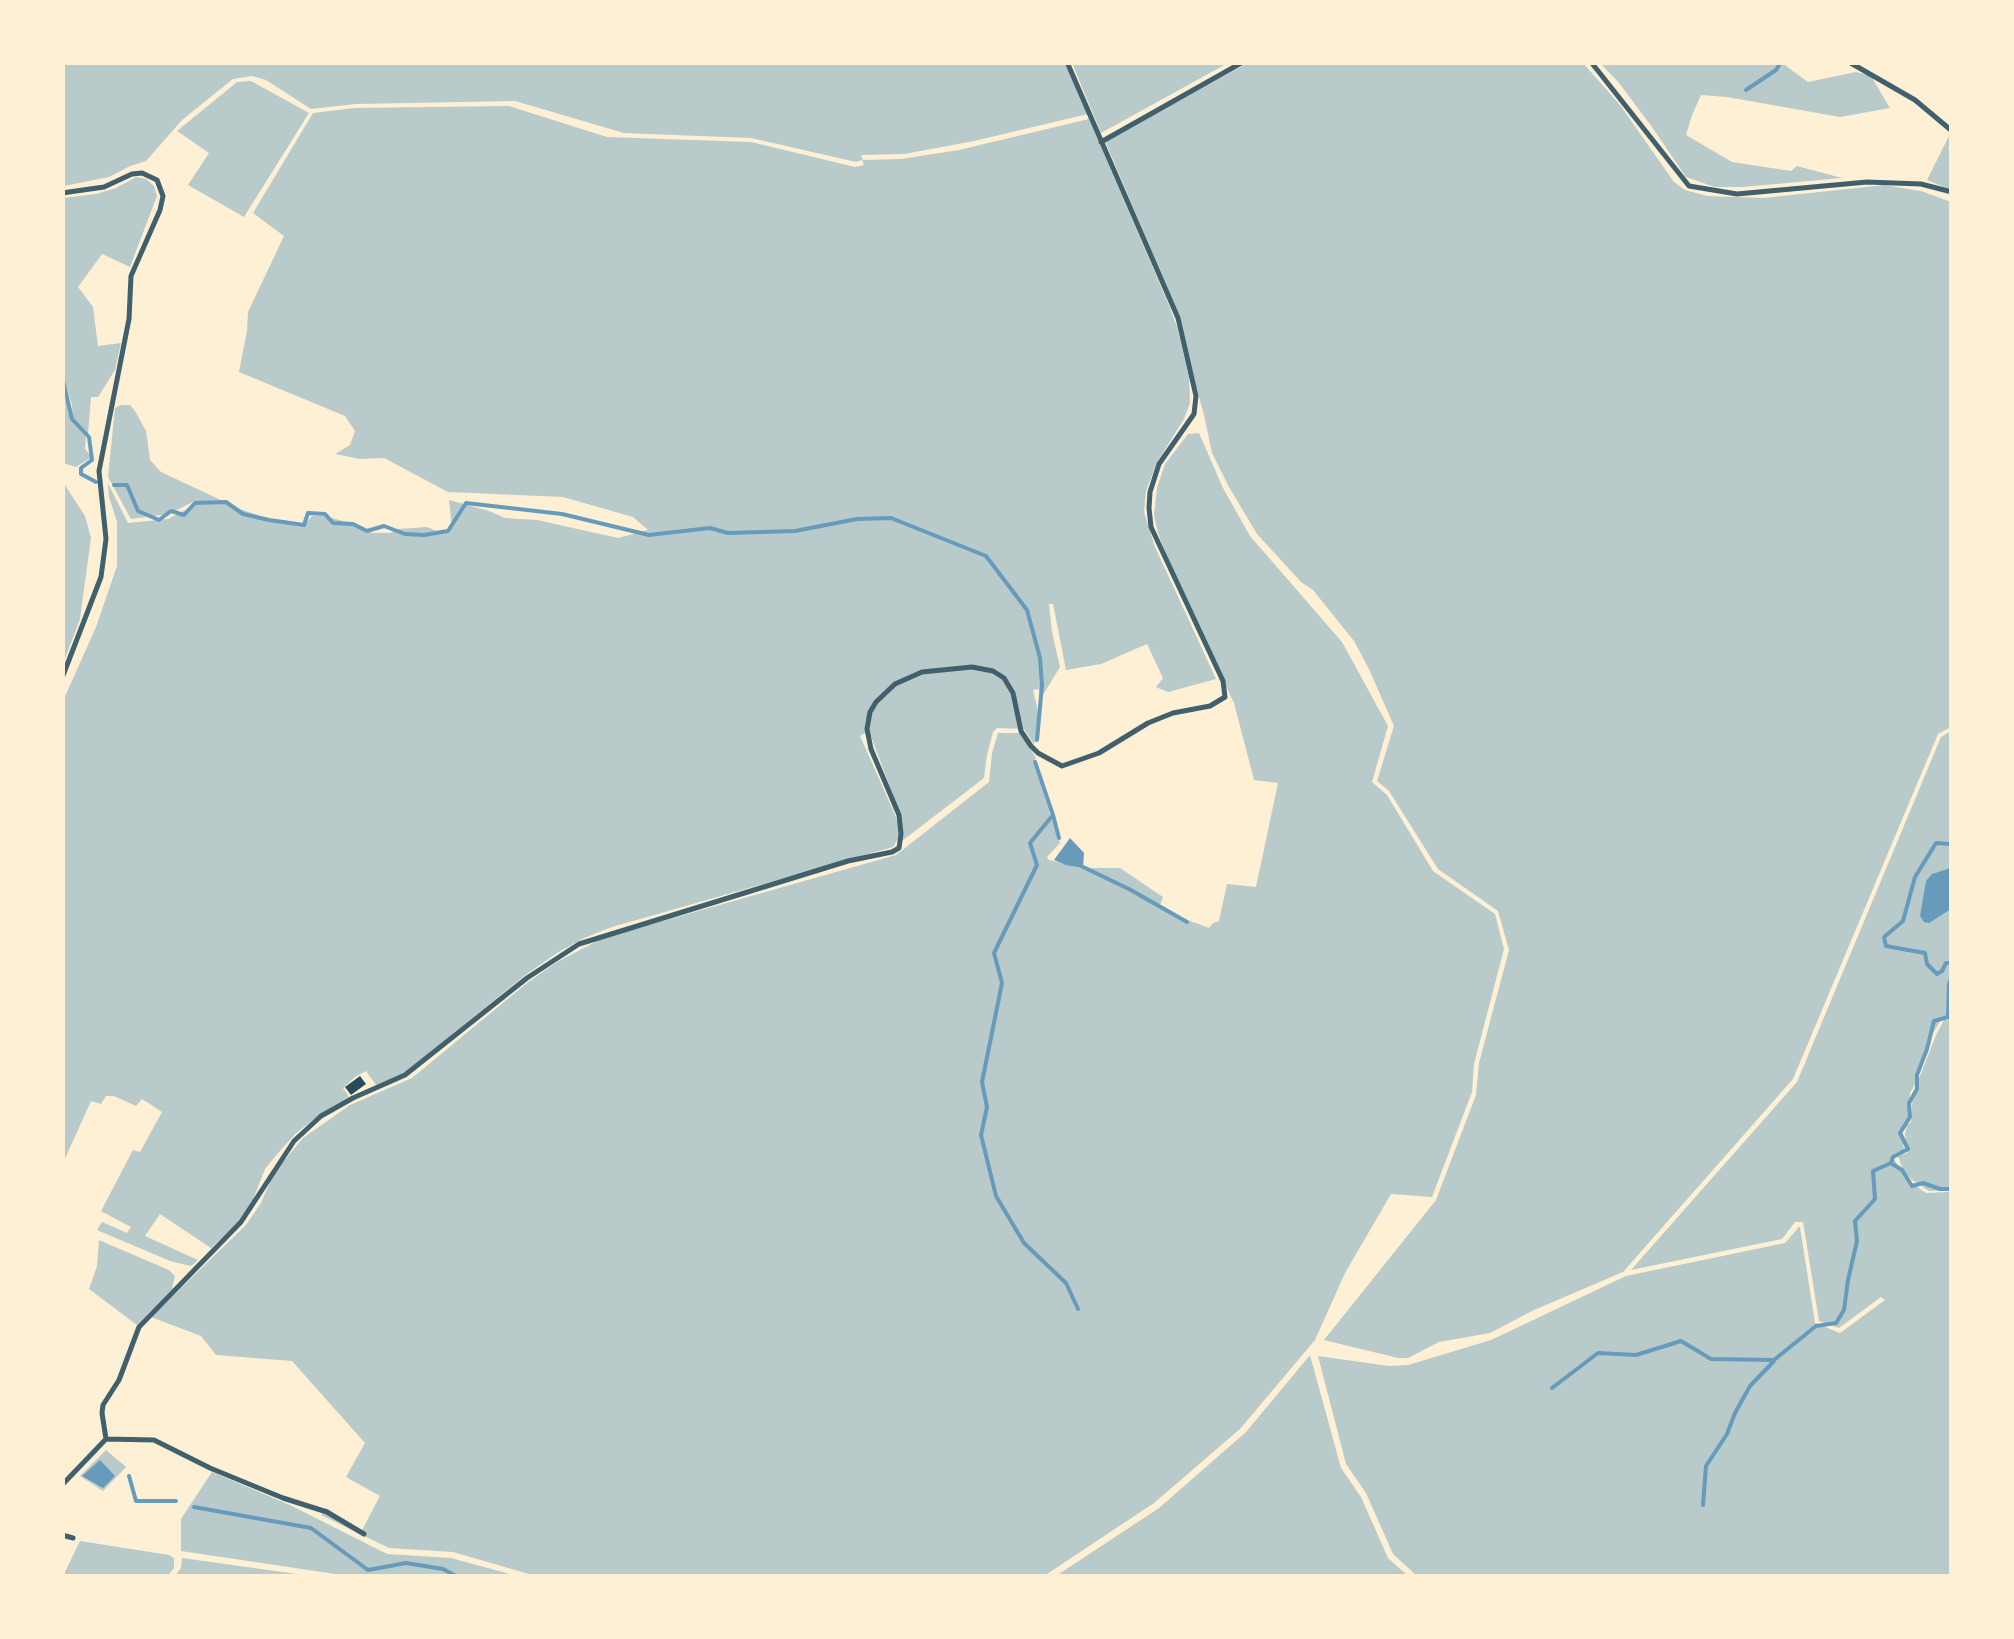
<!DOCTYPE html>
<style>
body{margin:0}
#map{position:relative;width:2014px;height:1639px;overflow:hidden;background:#fdf0d5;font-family:"Asap Condensed",sans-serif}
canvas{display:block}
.frame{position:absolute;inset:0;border:65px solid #fdf0d5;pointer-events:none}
</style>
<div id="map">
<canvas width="2014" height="1639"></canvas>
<div class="frame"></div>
</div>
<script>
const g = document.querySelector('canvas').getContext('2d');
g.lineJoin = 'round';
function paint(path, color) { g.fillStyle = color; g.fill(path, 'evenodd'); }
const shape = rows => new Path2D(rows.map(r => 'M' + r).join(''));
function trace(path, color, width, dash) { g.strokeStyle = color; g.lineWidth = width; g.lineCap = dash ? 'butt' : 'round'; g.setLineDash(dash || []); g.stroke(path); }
const green = shape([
 [63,63,1066,63,1088,114,974,141,904,154,861,155,863,160,901,159,959,150,1089,119,1168,303,1177,327,1189,377,1190,403,1184,419,1157,462,1146,491,1144,512,1155,547,1216,679,1168,692,1158,688,1156,687,1163,678,1147,644,1101,664,1066,670,1053,604,1049,604,1052,632,1060,667,1040,700,1039,689,1033,690,1039,716,1038,736,1034,744,1024,729,997,728,993,732,987,755,984,778,902,841,900,814,869,731,860,736,896,817,900,835,893,847,612,927,584,938,557,953,524,976,403,1074,376,1085,366,1071,355,1077,343,1088,349,1097,323,1112,295,1134,273,1159,265,1169,252,1202,239,1221,211,1248,160,1214,145,1236,198,1260,191,1266,170,1261,97,1230,102,1222,127,1233,131,1227,101,1211,133,1150,140,1152,162,1112,142,1099,136,1106,114,1096,106,1096,101,1104,91,1101,63,1163,63,701,96,627,117,566,117,522,109,497,108,483,128,523,168,519,197,504,225,504,278,522,305,524,312,516,325,516,360,526,372,533,390,533,398,529,427,527,444,534,452,527,449,500,489,511,505,518,537,520,618,538,648,530,633,517,563,497,448,492,384,458,360,459,335,454,350,445,355,431,345,416,239,372,247,331,248,312,284,236,253,213,313,113,354,108,509,106,607,137,751,142,855,167,864,165,862,160,856,162,751,138,624,133,515,101,356,104,311,109,266,80,252,76,233,79,182,120,146,161,130,166,109,177,64,186],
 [1072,63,1228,63,1101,133],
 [1248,63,1583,63,1620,105,1674,182,1685,190,1707,196,1764,198,1884,185,1921,191,1951,202,1951,727,1938,734,1793,1079,1623,1272,1534,1310,1490,1333,1439,1342,1408,1358,1398,1358,1324,1340,1436,1200,1476,1095,1479,1063,1509,950,1498,911,1438,869,1389,791,1377,781,1394,726,1369,669,1354,641,1313,590,1301,582,1257,534,1229,487,1212,453,1204,415,1174,304,1105,141],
 [1600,63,1786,63,1786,66,1808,82,1856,72,1871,76,1890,108,1840,117,1727,97,1701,95,1692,115,1686,135,1732,162,1791,171,1797,166,1842,178,1743,187,1715,187,1686,177,1652,127,1619,83],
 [251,81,309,113,244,217,188,185,209,153,177,131,237,82],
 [1949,136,1952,138,1951,190,1927,180],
 [136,177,146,179,154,186,157,196,130,267,102,254,78,287,93,307,98,346,121,343,115,370,98,397,91,397,88,434,73,419,72,405,63,375,63,198,96,194,116,188],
 [62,385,71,420,86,436,85,449,92,457,76,467,63,463],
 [121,405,130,405,135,411,146,431,150,460,161,472,225,502,195,501,169,514,131,519,108,477,115,408],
 [1199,433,1223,488,1250,536,1342,642,1388,726,1372,782,1387,795,1433,871,1495,914,1504,949,1474,1064,1472,1092,1432,1197,1391,1194,1345,1273,1315,1340,1240,1429,1154,1503,1044,1576,536,1576,453,1552,389,1548,321,1515,326,1508,361,1532,380,1496,346,1477,365,1443,292,1361,216,1355,201,1336,151,1317,246,1225,261,1203,274,1173,303,1138,350,1105,412,1078,527,983,557,962,603,938,896,855,989,782,992,753,998,733,1021,733,1036,758,1033,762,1060,843,1047,857,1049,860,1083,868,1120,868,1163,897,1160,905,1185,919,1209,928,1213,923,1219,921,1227,884,1256,887,1278,783,1254,780,1234,703,1179,587,1158,533,1154,515,1157,488,1165,464,1188,434],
 [63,482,85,516,91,538,80,619,63,664],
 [1949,732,1951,733,1951,988,1946,1017,1943,1017,1933,1033,1919,1068,1918,1079,1910,1093,1909,1120,1905,1123,1902,1134,1904,1151,1895,1153,1894,1159,1900,1170,1910,1182,1926,1193,1949,1192,1951,1190,1951,1576,1417,1576,1393,1554,1366,1493,1346,1464,1318,1356,1389,1366,1408,1365,1491,1340,1626,1276,1785,1243,1799,1227,1800,1227,1815,1323,1840,1333,1885,1300,1881,1297,1839,1328,1819,1321,1803,1222,1795,1222,1782,1239,1631,1270,1797,1082,1941,737],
 [1951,1002,1951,1186,1947,1190,1929,1191,1912,1180,1903,1170,1898,1156,1907,1153,1905,1134,1907,1125,1911,1122,1913,1094,1936,1035,1944,1020,1948,1020],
 [99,1240,169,1270,175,1276,172,1289,137,1325,89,1289,97,1266],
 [1310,1355,1341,1468,1361,1497,1388,1558,1408,1576,1056,1576,1159,1508,1246,1432],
 [106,1450,126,1467,103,1491,80,1476],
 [212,1472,290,1505,387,1554,451,1558,517,1576,349,1576,181,1551,181,1519],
 [80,1541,169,1555,174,1558,174,1568,168,1576,63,1576],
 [182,1558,311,1576,175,1576,181,1568]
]);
const water = shape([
 [1070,838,1084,853,1083,868,1066,865,1054,860],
 [1951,868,1951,909,1929,923,1924,922,1920,916,1926,881,1932,874],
 [100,1460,115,1476,103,1488,82,1476]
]);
const stream = shape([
 [1746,90,1776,70,1781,62],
 [62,376,72,419,89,437,92,460,81,468,81,474,96,482],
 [114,485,127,485,138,511,159,520,171,511,184,515,195,503,226,502,243,514,269,520,304,525,308,513,325,514,333,523,353,524,367,531,384,526,405,534,424,535,448,531,466,503,562,514,649,535,710,528,728,533,795,531,857,519,891,518,986,556,1027,610,1040,658,1042,685,1037,740],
 [1035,762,1053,815,1030,843,1037,865,994,953,1002,983,982,1082,987,1107,981,1135,996,1196,1024,1243,1066,1283,1078,1309],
 [1053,815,1059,838],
 [1952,841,1950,844,1936,843,1915,877,1903,921,1884,937,1886,946,1925,953,1927,964,1937,974,1942,971,1946,963,1952,963],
 [1081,866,1129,889,1187,922],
 [1952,976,1949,984,1948,1017,1934,1021,1927,1049,1917,1075,1917,1089,1909,1103,1910,1117,1900,1133,1908,1149,1893,1157,1891,1163,1902,1170,1912,1186,1923,1183,1940,1189,1952,1189],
 [1552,1388,1598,1353,1636,1355,1681,1341,1711,1359,1774,1360,1816,1326,1836,1323,1844,1310,1848,1280,1857,1241,1855,1221,1875,1199,1873,1171,1891,1163],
 [129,1476,136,1501,176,1501],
 [1703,1505,1706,1466,1727,1434,1735,1413,1750,1386,1774,1361],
 [194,1507,311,1528,368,1570,406,1563,443,1569,456,1576]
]);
const building = shape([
 [360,1076,366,1084,351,1095,345,1087]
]);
const minor = shape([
 [1591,62,1689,186,1737,194,1867,182,1921,184,1952,192],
 [1849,62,1915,100,1952,131],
 [1101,142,1243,62],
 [62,193,104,187,132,174,142,173,157,180,163,196,160,210,131,276,129,319,99,471,106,539,101,577,62,678],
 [106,1439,102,1413,103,1405,119,1380,139,1327,241,1222,294,1141,321,1116,353,1098,405,1075,527,978,579,944,848,861,892,852,899,848,901,834,899,815,871,749,867,729,870,712,876,702,895,684,922,672,972,667,993,671,1004,678,1013,693,1021,731,1031,746,1038,753,1062,766,1099,753,1148,723,1173,713,1210,706,1225,697,1223,681,1151,527,1149,508,1150,492,1159,464,1194,414,1196,396,1178,318,1067,62],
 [62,1485,106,1439,154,1440,210,1468,283,1498,327,1512,364,1534],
 [62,1535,73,1538]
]);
paint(green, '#b9caca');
paint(water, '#669bbc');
trace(stream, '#669bbc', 4);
paint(building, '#264d5e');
trace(minor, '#3f606c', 5);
</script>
